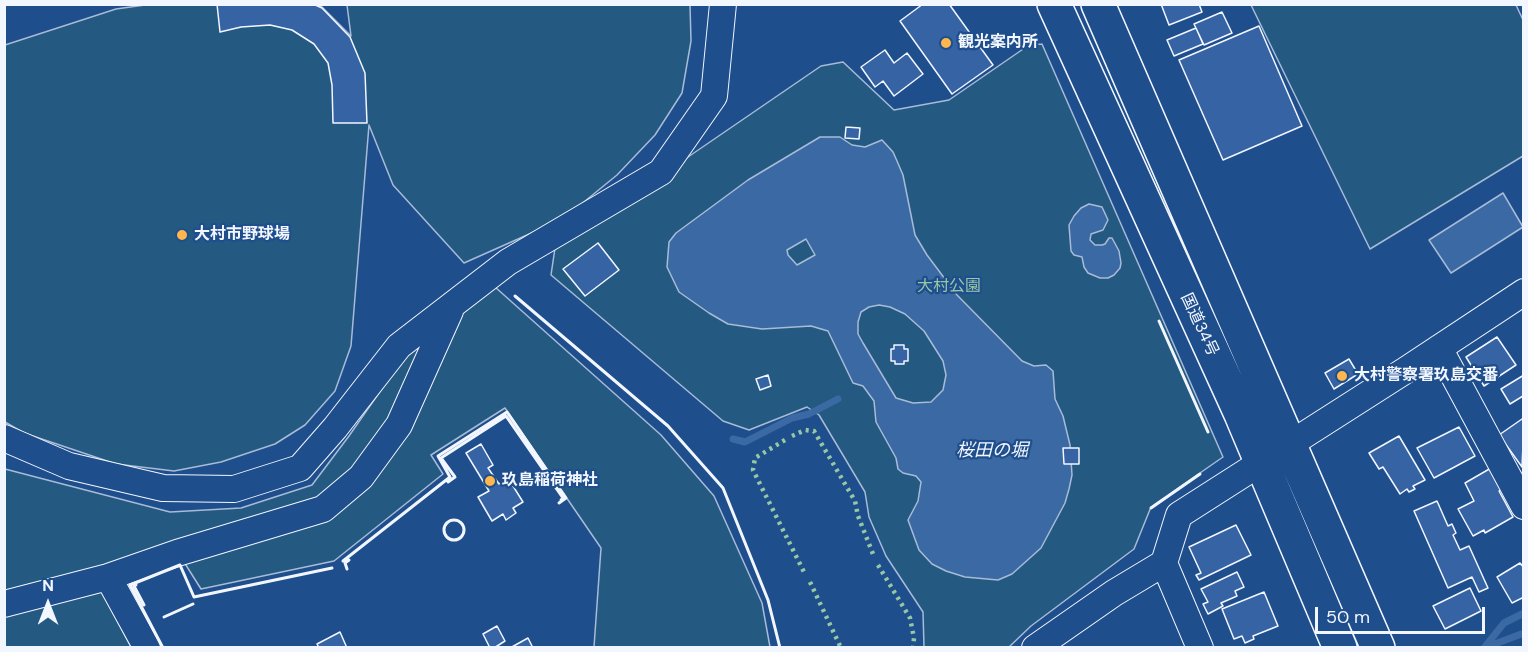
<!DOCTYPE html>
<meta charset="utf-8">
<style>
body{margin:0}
#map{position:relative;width:1528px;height:652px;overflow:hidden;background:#1f4e8c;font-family:"DM Sans",sans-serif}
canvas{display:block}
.frame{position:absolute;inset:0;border:6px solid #f2f6ff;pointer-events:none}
.north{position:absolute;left:18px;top:574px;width:60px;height:60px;-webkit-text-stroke:4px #1f4e8c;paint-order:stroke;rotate:0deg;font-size:16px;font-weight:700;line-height:24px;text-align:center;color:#f2f6ff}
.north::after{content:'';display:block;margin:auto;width:21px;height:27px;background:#f2f6ff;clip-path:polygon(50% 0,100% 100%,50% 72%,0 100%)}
.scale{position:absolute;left:1315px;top:607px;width:170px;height:27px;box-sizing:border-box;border:3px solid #f2f6ff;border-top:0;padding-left:8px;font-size:18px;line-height:21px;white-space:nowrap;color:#f2f6ff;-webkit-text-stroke:4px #1f4e8c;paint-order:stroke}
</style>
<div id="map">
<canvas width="1528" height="652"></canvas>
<div class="frame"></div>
<div class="north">N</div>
<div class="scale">50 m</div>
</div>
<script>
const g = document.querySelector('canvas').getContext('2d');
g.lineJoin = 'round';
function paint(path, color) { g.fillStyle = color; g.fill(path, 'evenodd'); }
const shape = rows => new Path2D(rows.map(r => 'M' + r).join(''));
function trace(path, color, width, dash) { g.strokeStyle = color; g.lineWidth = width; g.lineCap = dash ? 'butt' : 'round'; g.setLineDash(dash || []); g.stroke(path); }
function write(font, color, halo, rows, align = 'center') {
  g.font = font + ' "DM Sans","Noto Sans JP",sans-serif'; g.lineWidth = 4.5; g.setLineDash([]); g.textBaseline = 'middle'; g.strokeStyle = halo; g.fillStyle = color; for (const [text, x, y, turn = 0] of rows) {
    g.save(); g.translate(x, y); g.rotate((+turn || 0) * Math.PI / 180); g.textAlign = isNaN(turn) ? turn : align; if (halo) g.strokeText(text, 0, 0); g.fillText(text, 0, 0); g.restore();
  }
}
const green = shape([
 [145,5,317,5,322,7,351,36,347,5,690,5,691,41,682,93,655,135,617,175,563,219,464,263,393,185,369,125,351,346,335,391,305,425,275,444,221,462,174,471,116,464,24,433,5,422,5,45,116,9,145,5],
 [1251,5,1516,5,1524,22,1523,156,1370,249,1251,5],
 [1042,44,1223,457,1151,507,1134,549,1031,626,1009,647,924,647,923,612,886,556,869,517,865,492,819,415,807,407,749,430,723,421,551,275,555,248,821,66,843,62,894,110,949,100,1029,45,1042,44],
 [495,287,661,435,714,496,762,603,770,647,594,647,601,548,505,408,431,455,443,474,334,561,201,589,184,562,101,590,131,647,5,648,5,469,170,512,241,508,312,485,349,436,404,357,495,287]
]);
const water = shape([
 [820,137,840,137,852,145,865,147,882,140,893,152,897,161,903,175,915,235,927,255,957,295,1022,361,1034,366,1046,365,1053,371,1055,399,1063,416,1070,445,1072,475,1069,489,1065,503,1041,548,1012,574,998,580,965,577,946,571,932,564,919,550,908,520,918,501,921,482,916,476,903,473,898,469,896,458,876,422,874,401,863,386,853,383,828,331,811,326,762,329,728,324,709,313,679,292,667,267,669,242,676,233,748,180,820,137],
 [806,239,815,255,797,265,788,255,787,250,806,239],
 [879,305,890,307,905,314,924,331,943,361,946,375,943,390,931,402,913,403,896,398,863,343,858,334,858,322,861,312,869,307,879,305],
 [1503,193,1523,227,1451,273,1429,240,1503,193],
 [1089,204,1102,207,1108,220,1103,230,1091,234,1090,240,1095,245,1102,245,1105,244,1109,238,1112,238,1119,251,1121,263,1120,268,1114,275,1108,278,1100,278,1088,273,1084,267,1082,257,1074,255,1071,251,1069,225,1074,216,1081,208,1089,204]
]);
const stream = shape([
 [733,439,745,442,792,418,809,414,838,399],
 [1484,648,1504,623,1524,613],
 [1484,648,1524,633]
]);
const building = shape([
 [217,4,313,4,322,8,350,37,365,73,367,123,333,123,332,85,328,63,314,44,292,30,270,25,241,27,220,32,217,4],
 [923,4,949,4,993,65,952,94,900,21,923,4],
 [1161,4,1199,4,1202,12,1169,25,1161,4],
 [1222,12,1232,33,1204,45,1194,24,1222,12],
 [1259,26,1302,126,1223,160,1179,60,1259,26],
 [1196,28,1203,44,1174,56,1167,40,1196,28],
 [885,50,894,63,907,53,923,74,894,96,883,81,875,87,861,67,885,50],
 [846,127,860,128,859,139,845,138,846,127],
 [598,243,619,270,585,296,563,269,598,243],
 [1497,337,1516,365,1484,386,1466,357,1497,337],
 [894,345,904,345,904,349,908,349,908,361,904,361,904,364,895,364,895,361,891,361,891,349,894,349,894,345],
 [1349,359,1358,374,1334,389,1325,373,1349,359],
 [768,375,771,386,760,390,756,379,768,375],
 [1524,375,1524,397,1523,396,1510,404,1501,389,1524,375],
 [1522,419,1524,422,1522,467,1499,435,1522,419],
 [1459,427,1475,456,1434,478,1417,448,1459,427],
 [1399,436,1425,480,1413,486,1415,489,1409,492,1407,489,1400,494,1383,467,1379,469,1369,453,1399,436],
 [481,444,493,465,488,468,499,484,508,478,523,502,513,508,516,513,506,520,503,514,492,521,478,497,489,491,466,453,481,444],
 [1063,448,1079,448,1079,464,1064,464,1063,448],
 [1491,468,1502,489,1499,491,1513,517,1485,533,1484,530,1473,536,1458,509,1474,501,1465,483,1491,468],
 [1437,501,1448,526,1452,524,1456,533,1453,535,1460,550,1469,546,1488,588,1479,592,1472,577,1448,588,1414,511,1437,501],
 [1236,525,1251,555,1199,580,1196,575,1201,573,1189,547,1236,525],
 [1520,563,1524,568,1524,597,1512,603,1497,577,1520,563],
 [1237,572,1244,587,1235,591,1237,596,1221,603,1223,606,1208,614,1203,604,1208,602,1201,589,1237,572],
 [1470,588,1481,611,1445,629,1433,606,1470,588],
 [1264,592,1278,626,1253,636,1254,639,1245,643,1242,636,1234,639,1222,609,1264,592],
 [497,626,505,641,494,648,490,648,483,634,497,626],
 [340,632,347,648,319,648,317,644,340,632],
 [528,638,533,648,510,648,528,638]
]);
const minor = shape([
 [1439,348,1524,506],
 [4,438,69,466,163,488,234,489,300,468,335,428,399,346,508,262,661,172,714,96,723,4],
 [108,577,147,648],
 [4,604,108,577,177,553,323,509,361,477,399,425,450,311],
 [1035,648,1114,593,1164,563],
 [1200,648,1164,563,1179,515,1406,370,1524,292]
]);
const highway = shape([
 [1054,4,1241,414,1340,648],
 [1098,4,1378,648]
]);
const hedge = shape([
 [792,436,805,430,814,431,855,501,858,516,873,554],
 [785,440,755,458,753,470,804,572],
 [878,565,910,618,914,638,913,648],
 [810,582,841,648]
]);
const wall = shape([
 [515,296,668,426,723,488,768,600,780,648],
 [1159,321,1208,432],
 [448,482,455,477,441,458,506,416,563,498,561,500],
 [1151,508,1200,474],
 '444 530a10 10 0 1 1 20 0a10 10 0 1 1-20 0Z',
 [343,561,450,477,438,456,507,412,566,498,559,503],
 [347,569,345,563,349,560],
 [136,585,134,586,144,605],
 [164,617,193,604],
 [163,648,130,585,180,565,194,597,332,568]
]);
const markers = [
 [946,43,6,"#ffb74d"],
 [182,235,6,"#ffb74d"],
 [1342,376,6,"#ffb74d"],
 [490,481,6,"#ffb74d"]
];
const poiNames = [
 ["観光案内所",958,43],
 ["大村市野球場",194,235],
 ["大村警察署玖島交番",1354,376],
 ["玖島稲荷神社",502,481]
];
const parkNames = [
 ["大村公園",949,287]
];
const streetNames = [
 ["国道34号",1199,325,65]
];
const waterNames = [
 ["桜田の堀",992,451]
];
paint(green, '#245a82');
trace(green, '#a8bbd7', 1.5);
paint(water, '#3b69a3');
trace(water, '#a8bbd7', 1.5);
trace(stream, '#3b69a3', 7);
paint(building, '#3563a3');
trace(building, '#f2f6ff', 1.5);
trace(minor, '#f2f6ff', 28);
trace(highway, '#f2f6ff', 36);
trace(minor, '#1f4e8c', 26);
trace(highway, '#1f4e8c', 33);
trace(hedge, '#97c8a6', 4.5, [3, 4.5]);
trace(wall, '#f2f6ff', 3);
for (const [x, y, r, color] of markers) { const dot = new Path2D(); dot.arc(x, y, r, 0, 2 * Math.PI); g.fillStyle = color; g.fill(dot); trace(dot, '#1f4e8c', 2); }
write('bold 16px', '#f2f6ff', '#1f4e8c', poiNames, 'left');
write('16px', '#97c8a6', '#1f4e8c', parkNames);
write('16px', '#f2f6ff', '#1f4e8c', streetNames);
write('italic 18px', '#f2f6ff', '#1f4e8c', waterNames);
</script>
